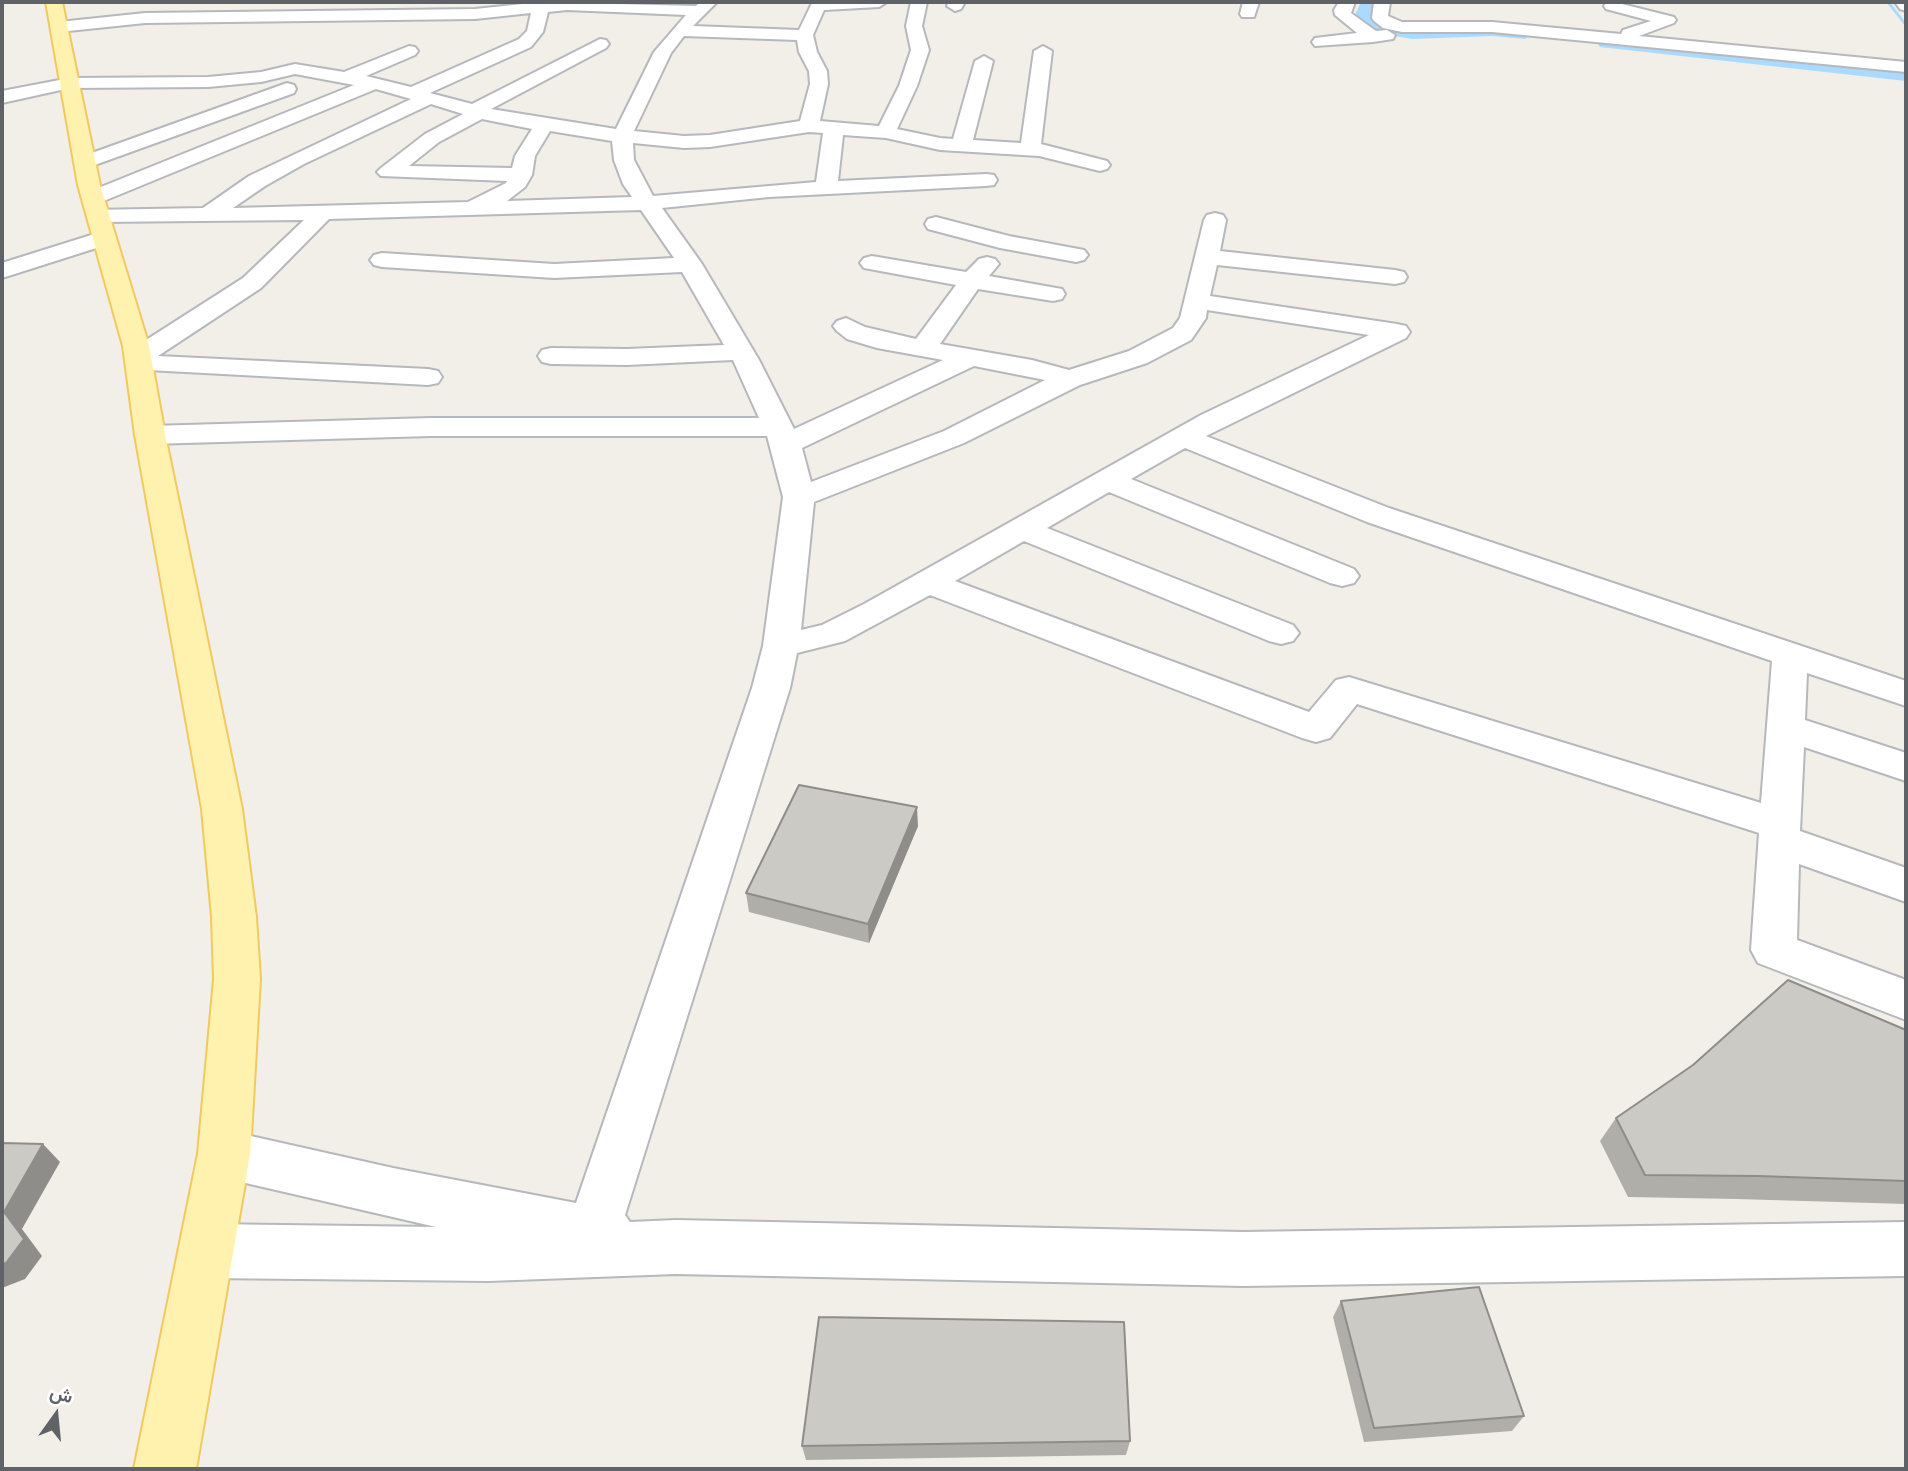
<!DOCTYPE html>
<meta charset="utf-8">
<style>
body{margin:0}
#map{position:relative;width:1908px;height:1471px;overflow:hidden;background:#f1efe8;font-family:Cabin,Vazirmatn,sans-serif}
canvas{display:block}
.frame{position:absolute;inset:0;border:4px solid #5f6368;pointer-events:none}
.north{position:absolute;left:21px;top:1380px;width:70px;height:70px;-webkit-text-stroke:5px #fff;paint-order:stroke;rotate:15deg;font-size:19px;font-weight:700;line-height:28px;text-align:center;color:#5f6368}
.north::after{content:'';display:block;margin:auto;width:24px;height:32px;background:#5f6368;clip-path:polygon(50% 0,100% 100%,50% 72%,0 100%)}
</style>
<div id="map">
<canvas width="1908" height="1471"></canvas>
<div class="frame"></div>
<div class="north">ش</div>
</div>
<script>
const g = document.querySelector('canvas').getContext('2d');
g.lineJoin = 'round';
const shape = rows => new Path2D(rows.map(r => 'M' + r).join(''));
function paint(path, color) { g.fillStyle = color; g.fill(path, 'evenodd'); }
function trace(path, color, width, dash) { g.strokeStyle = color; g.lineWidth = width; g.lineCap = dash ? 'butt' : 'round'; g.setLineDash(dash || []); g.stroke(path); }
const stream = shape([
 [1886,2,1890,2,1906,23,1906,27,1886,2]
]);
const canal = shape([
 [1361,2,1377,2,1371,16,1379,22,1389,25,1412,29,1492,26,1525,29,1533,34,1525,39,1492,36,1412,39,1389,35,1367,30,1356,20,1354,17,1361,2],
 [1606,38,1906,71,1906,81,1600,47,1597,43,1606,38]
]);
const minor = shape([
 [541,2,696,6,700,2,717,2,693,26,799,30,812,3,887,2,879,7,824,10,813,35,817,52,827,71,828,84,820,121,879,126,899,86,911,50,906,26,911,2,927,2,922,26,929,50,917,86,897,129,940,138,953,139,975,61,984,56,993,61,973,140,1021,143,1034,51,1043,46,1052,51,1041,144,1107,161,1110,165,1107,169,1100,171,1039,156,940,150,886,138,843,135,838,181,986,174,994,175,997,180,994,185,986,186,769,197,662,208,702,264,759,360,794,429,943,360,877,348,847,339,837,331,833,326,837,321,846,318,865,327,916,339,956,285,864,268,860,263,864,258,872,256,966,272,979,259,987,257,995,259,999,264,989,276,1062,289,1065,294,1062,299,1053,301,978,289,940,344,1032,360,1069,370,1129,351,1173,328,1180,318,1204,220,1207,215,1215,213,1223,215,1226,220,1220,251,1395,270,1404,272,1407,277,1404,282,1395,284,1217,265,1210,296,1397,324,1406,326,1410,332,1406,338,1206,436,1389,508,1906,681,1906,706,1807,673,1805,720,1906,753,1906,781,1804,747,1800,831,1906,868,1906,902,1799,864,1797,940,1906,980,1906,1020,1758,963,1751,950,1759,833,1357,704,1330,738,1316,742,1302,738,930,595,845,641,797,653,790,688,625,1215,630,1222,676,1220,1243,1232,1906,1222,1906,1276,1243,1286,676,1274,489,1281,206,1278,187,1270,179,1251,187,1232,206,1224,436,1227,224,1178,206,1171,198,1154,206,1137,224,1130,393,1168,576,1203,752,688,763,646,783,497,767,436,431,436,150,444,140,441,135,435,140,429,150,426,431,418,759,418,733,360,627,365,551,364,542,362,538,356,542,350,551,348,627,349,724,345,682,272,554,278,382,267,374,265,370,260,374,255,382,253,554,264,674,258,641,210,329,219,261,288,158,356,428,369,438,371,442,377,438,383,428,385,129,369,125,357,129,351,243,278,304,220,98,222,90,220,87,215,90,210,203,208,249,176,411,99,376,89,94,205,86,203,83,198,86,193,354,85,295,74,261,82,208,87,70,88,2,103,2,91,70,78,208,77,261,72,295,64,344,72,409,46,415,47,418,51,415,55,366,76,411,87,519,39,527,31,531,13,475,19,145,23,59,32,51,27,59,22,145,13,475,9,541,2],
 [567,10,686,15,654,52,616,129,491,109,606,48,609,44,606,40,600,39,472,104,430,93,531,47,543,32,548,12,567,10],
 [684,36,797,40,799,52,809,71,810,84,800,121,710,135,684,136,634,131,671,53,684,36],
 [431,104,463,114,425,134,381,168,377,172,381,176,507,181,506,183,468,202,233,208,265,186,304,164,431,104],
 [482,119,532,129,515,156,512,168,409,166,439,142,482,119],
 [550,131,612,141,614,160,623,184,632,197,507,201,525,187,532,175,535,156,550,131],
 [809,132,823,133,816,182,653,196,634,160,633,143,684,148,710,147,809,132],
 [1207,310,1369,335,1201,415,864,604,822,625,801,630,814,502,964,443,1080,385,1147,363,1191,340,1206,318,1207,310],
 [974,366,1045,380,944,431,811,482,802,448,974,366],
 [1185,448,1367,522,1772,661,1761,803,1349,677,1336,680,1309,712,955,581,1024,541,1269,641,1281,644,1293,641,1299,633,1293,625,1047,528,1109,492,1330,583,1342,586,1354,583,1359,576,1354,569,1131,479,1185,448],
 [949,2,965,2,961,9,955,11,947,6,949,2],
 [1243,2,1259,2,1254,17,1242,17,1240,14,1243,2],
 [1339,2,1355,2,1351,13,1376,31,1387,30,1395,35,1393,39,1373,42,1315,46,1312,42,1315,38,1357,33,1335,15,1334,10,1339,2],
 [1374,2,1390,2,1388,16,1402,22,1492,22,1621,34,1623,30,1651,21,1606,9,1604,6,1606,3,1614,2,1674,17,1676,20,1674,23,1639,36,1906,62,1906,72,1492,32,1402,32,1383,28,1374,21,1372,18,1374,2],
 [1895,2,1906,2,1906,11,1900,9,1895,2],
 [287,83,294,85,296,89,294,93,92,166,78,166,75,162,78,158,287,83],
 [936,217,1009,236,1084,250,1088,255,1084,260,1076,262,1000,248,928,229,925,224,928,219,936,217],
 [104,231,112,233,116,238,112,243,2,278,2,263,104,231]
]);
const major = shape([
 [46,2,62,2,100,185,149,346,165,435,242,809,256,917,260,979,250,1154,196,1469,134,1469,198,1154,214,979,212,917,202,809,135,435,123,346,78,185,46,2]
]);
const wall = shape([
 [918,826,869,943,749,912,746,893],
 [1906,1030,1906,1204,1737,1199,1628,1197,1600,1141,1616,1118],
 [1341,1301,1524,1416,1512,1431,1364,1442,1333,1317],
 [1130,1441,1126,1455,806,1460,802,1446]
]);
const shadedWall = shape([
 [917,807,918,826,869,943,868,924],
 [43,1144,60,1162,22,1229,42,1256,25,1279,2,1288,4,1212]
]);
const building = shape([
 [799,785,917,807,868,924,746,893,799,785],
 [1788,980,1906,1030,1906,1181,1758,1176,1645,1175,1616,1118,1693,1065,1788,980],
 [2,1143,43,1144,4,1212,24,1239,6,1263,2,1264,2,1143],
 [1479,1287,1524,1416,1374,1428,1341,1301,1479,1287],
 [819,1317,1124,1322,1130,1441,802,1446,819,1317]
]);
paint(stream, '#aadaff');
paint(canal, '#aadaff');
trace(minor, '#b5b8bc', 4);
trace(major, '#f2c960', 4);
paint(minor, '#fff');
paint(major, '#fff2af');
paint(wall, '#afaea9');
paint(shadedWall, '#8f8d8a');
paint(building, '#cccac5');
trace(building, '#8f8d8a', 2);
</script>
